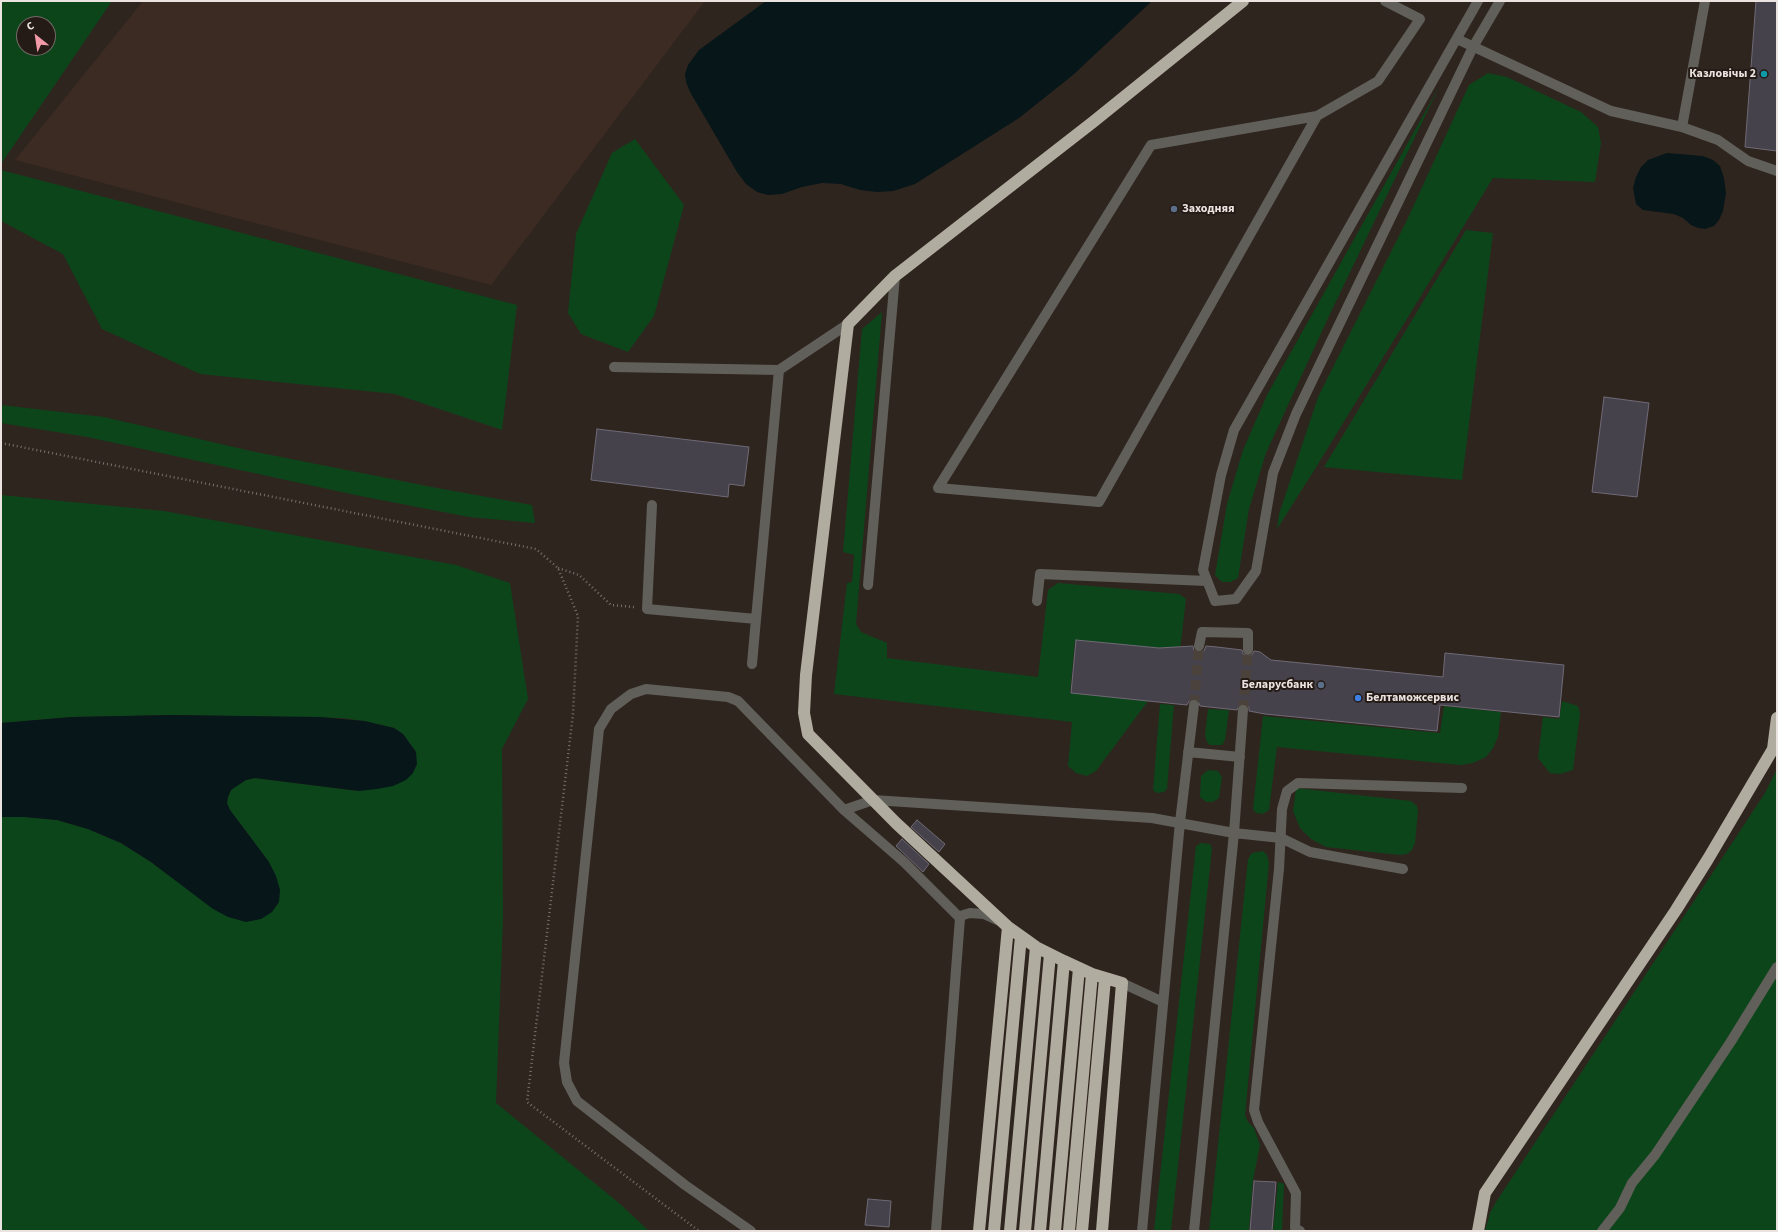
<!DOCTYPE html>
<meta charset="utf-8">
<style>
body{margin:0}
#map{position:relative;width:1778px;height:1232px;overflow:hidden;background:#2f251f;font-family:"Source Sans 3",sans-serif}
canvas{display:block}
.frame{position:absolute;inset:0;border:2px solid #eae3df;pointer-events:none}
.north{position:absolute;left:16px;top:16px;width:40px;height:40px;box-sizing:border-box;background:#251b16;border:1px solid #746b66;border-radius:50%;rotate:330deg;font-size:11px;font-weight:700;line-height:16px;text-align:center;color:#eae3df}
.north::after{content:'';display:block;margin:auto;width:14px;height:18px;background:#f39aa9;clip-path:polygon(50% 0,100% 100%,50% 72%,0 100%)}
</style>
<div id="map">
<canvas width="1778" height="1232"></canvas>
<div class="frame"></div>
<div class="north">С</div>
</div>
<script>
const g = document.querySelector('canvas').getContext('2d');
g.lineJoin = 'round';
function paint(path, color) { g.fillStyle = color; g.fill(path, 'evenodd'); }
const shape = rows => new Path2D(rows.map(r => 'M' + r).join(''));
function trace(path, color, width, dash) { g.strokeStyle = color; g.lineWidth = width; g.lineCap = dash ? 'butt' : 'round'; g.setLineDash(dash || []); g.stroke(path); }
function write(font, color, halo, rows, align = 'center') {
  g.font = font + ' "Source Sans 3",sans-serif'; g.lineWidth = 4; g.setLineDash([]); g.textBaseline = 'middle'; g.strokeStyle = halo; g.fillStyle = color; for (const [text, x, y, turn = 0] of rows) {
    g.save(); g.translate(x, y); g.rotate((+turn || 0) * Math.PI / 180); g.textAlign = isNaN(turn) ? turn : align; if (halo) g.strokeText(text, 0, 0); g.fillText(text, 0, 0); g.restore();
  }
}
const built = shape([
 [143,1,705,1,491,285,15,160]
]);
const green = shape([
 [1,1,112,1,1,164],
 [24,24,48,24,48,48,24,48],
 [1488,73,1507,77,1581,112,1598,127,1601,143,1595,182,1493,178,1315,469,1277,529,1279,514,1318,397,1406,222,1469,85],
 [1439,87,1329,316,1266,453,1249,509,1238,578,1231,582,1222,582,1215,575,1227,504,1243,450,1267,395],
 [635,139,684,205,654,316,628,352,581,334,568,313,576,234,612,153],
 [1,170,517,305,502,430,395,394,200,374,102,329,63,254,1,221],
 [1466,230,1493,233,1462,480,1324,467],
 [882,312,856,624,861,632,887,643,887,658,1038,677,1048,590,1058,583,1179,594,1186,599,1180,650,1075,641,1070,693,1148,701,1096,771,1087,776,1076,773,1068,766,1072,722,834,694,847,583,852,582,854,555,843,552,862,329],
 [1,405,104,417,251,451,437,488,532,505,535,523,469,517,360,496,87,437,1,423],
 [1,495,164,511,456,565,510,583,528,699,502,749,503,919,496,1103,619,1203,649,1231,1,1231,1,817,25,817,57,820,88,829,121,843,151,862,182,885,269,862,230,810,227,803,228,797,231,790,238,784,246,780,255,778,359,791,416,752,403,734,394,728,364,721,342,718,172,715,72,717,1,723],
 [1562,701,1578,706,1580,714,1573,770,1560,774,1550,773,1538,758,1543,717,1559,719],
 [1160,704,1174,705,1167,789,1164,792,1157,793,1153,790],
 [1444,706,1501,712,1498,737,1493,748,1486,757,1473,763,1460,765,1277,747,1269,810,1263,814,1256,813,1253,809,1263,716,1440,733],
 [1208,709,1229,710,1225,740,1222,745,1210,745,1207,742,1205,735],
 [1777,769,1777,1231,1485,1231,1490,1213,1496,1202,1765,793],
 [1208,770,1218,771,1222,777,1219,798,1213,802,1206,802,1200,797,1201,776],
 [1296,788,1411,801,1417,806,1418,811,1415,843,1412,850,1407,854,1400,855,1326,847,1311,839,1300,828,1293,811],
 [1201,843,1210,844,1212,848,1171,1231,1154,1231,1196,846],
 [1263,851,1267,855,1269,863,1245,1115,1248,1122,1254,1128,1260,1145,1253,1180,1249,1231,1209,1231,1248,859,1252,853],
 [1278,1182,1284,1184,1282,1231,1273,1231]
]);
const water = shape([
 [766,1,1152,1,1073,75,1019,118,915,184,893,191,877,192,860,190,841,184,822,183,802,187,782,194,768,195,757,192,746,184,737,172,690,92,686,82,685,74,688,65,699,50],
 [1667,153,1703,156,1713,160,1720,166,1724,178,1726,193,1723,211,1719,220,1714,226,1705,229,1698,228,1691,225,1683,218,1674,214,1643,210,1636,204,1633,188,1636,177,1641,167,1648,160],
 [172,715,320,717,364,721,394,728,403,734,416,752,417,764,413,773,406,780,393,786,377,789,359,791,255,778,246,780,231,790,228,797,227,803,230,810,269,862,276,876,280,890,279,902,272,912,261,919,246,922,228,917,213,909,151,862,121,843,88,829,57,820,25,817,1,817,1,723,72,717]
]);
const building = shape([
 [1756,1,1777,1,1777,151,1745,147,1756,1],
 [1604,397,1649,403,1637,497,1592,492,1604,397],
 [597,429,749,447,744,486,729,484,728,497,591,480,597,429],
 [1076,640,1159,648,1193,646,1194,651,1198,652,1204,651,1206,646,1217,647,1242,650,1243,654,1248,656,1252,655,1254,651,1260,652,1271,660,1443,677,1445,653,1564,665,1559,717,1440,705,1437,731,1265,714,1249,711,1249,707,1244,704,1240,704,1237,710,1200,706,1198,700,1194,699,1189,701,1187,705,1071,693,1076,640],
 [917,820,945,844,939,852,911,827,917,820],
 [902,839,929,864,923,872,896,846,902,839],
 [1254,1181,1276,1182,1272,1231,1250,1231,1254,1181],
 [868,1199,891,1201,889,1227,865,1225,868,1199]
]);
const minorTunnel = shape([
 [1194,705,1199,646],
 [1243,710,1248,650]
]);
const path = shape([
 [1,443,536,549,558,568,578,616,573,714,527,1102,699,1231],
 [558,568,579,575,611,605,634,607]
]);
const minor = shape([
 [1478,1,1234,430,1221,475,1203,570,1215,601,1236,599,1256,571,1273,473,1296,414,1473,47,1500,1],
 [1457,39,1611,111,1682,127,1718,140,1748,161,1777,171],
 [1317,116,1099,502,938,488,1151,145,1317,116,1378,81,1420,19,1385,1],
 [1682,127,1705,1],
 [614,367,779,370],
 [652,505,647,609,756,619,752,664],
 [868,585,895,276],
 [1037,601,1040,574,1207,581],
 [756,619,779,370,848,324],
 [1199,646,1202,632,1248,633,1248,650],
 [1188,752,1240,757],
 [844,810,873,800,1152,818,1234,833,1281,838,1310,852,1403,869],
 [1122,983,1163,1002],
 [751,1231,685,1185,577,1101,567,1082,564,1063,599,729,611,709,631,694,646,689,728,697,738,701,844,810,904,862,960,918],
 [936,1231,960,918,963,915,970,913,984,914,997,920],
 [1142,1231,1180,822,1194,705],
 [1194,1231,1234,833,1243,710],
 [1300,1231,1295,1228,1296,1193,1258,1122,1254,1110,1279,869,1282,809,1287,791,1298,783,1462,788],
 [1602,1231,1620,1208,1632,1183,1655,1155,1730,1043,1777,967]
]);
const highway = shape([
 [979,1231,1008,927],
 [994,1231,1021,936],
 [1010,1231,1036,947],
 [1025,1231,1050,954],
 [1040,1231,1064,961],
 [1055,1231,1079,968],
 [1069,1231,1092,974],
 [1082,1231,1105,979],
 [1102,1231,1122,983,1092,974,1064,961,1036,947,1008,927,896,823,808,734,804,713,806,675,848,324,895,276,1093,122,1243,1],
 [1478,1231,1485,1193,1676,910,1708,859,1773,749,1777,718]
]);
const markers = [
 [1764,74,4,"#0f9aa8"],
 [1174,209,4,"#5c6f8a"],
 [1321,685,4,"#5c6f8a"],
 [1358,698,4,"#3f7fe0"]
];
const poiNames = [
 ["Казловічы 2",1756,74],
 ["Заходняя",1182,209,"left"],
 ["Беларусбанк",1313,685],
 ["Белтаможсервис",1366,698,"left"]
];
paint(built, '#3b2b22');
paint(green, '#0d451a');
paint(water, '#061619');
paint(building, '#46424c');
trace(building, '#6f6a76', 1);
trace(minorTunnel, '#4b423c', 10, [10, 5]);
trace(path, '#79706b', 2.5, [1, 3]);
trace(minor, '#615f5a', 10);
trace(highway, '#b1aca0', 12);
for (const [x, y, r, color] of markers) { const dot = new Path2D(); dot.arc(x, y, r, 0, 2 * Math.PI); g.fillStyle = color; g.fill(dot); trace(dot, '#251b16', 1.5); }
write('bold 12px', '#eae3df', '#251b16', poiNames, 'right');
</script>
